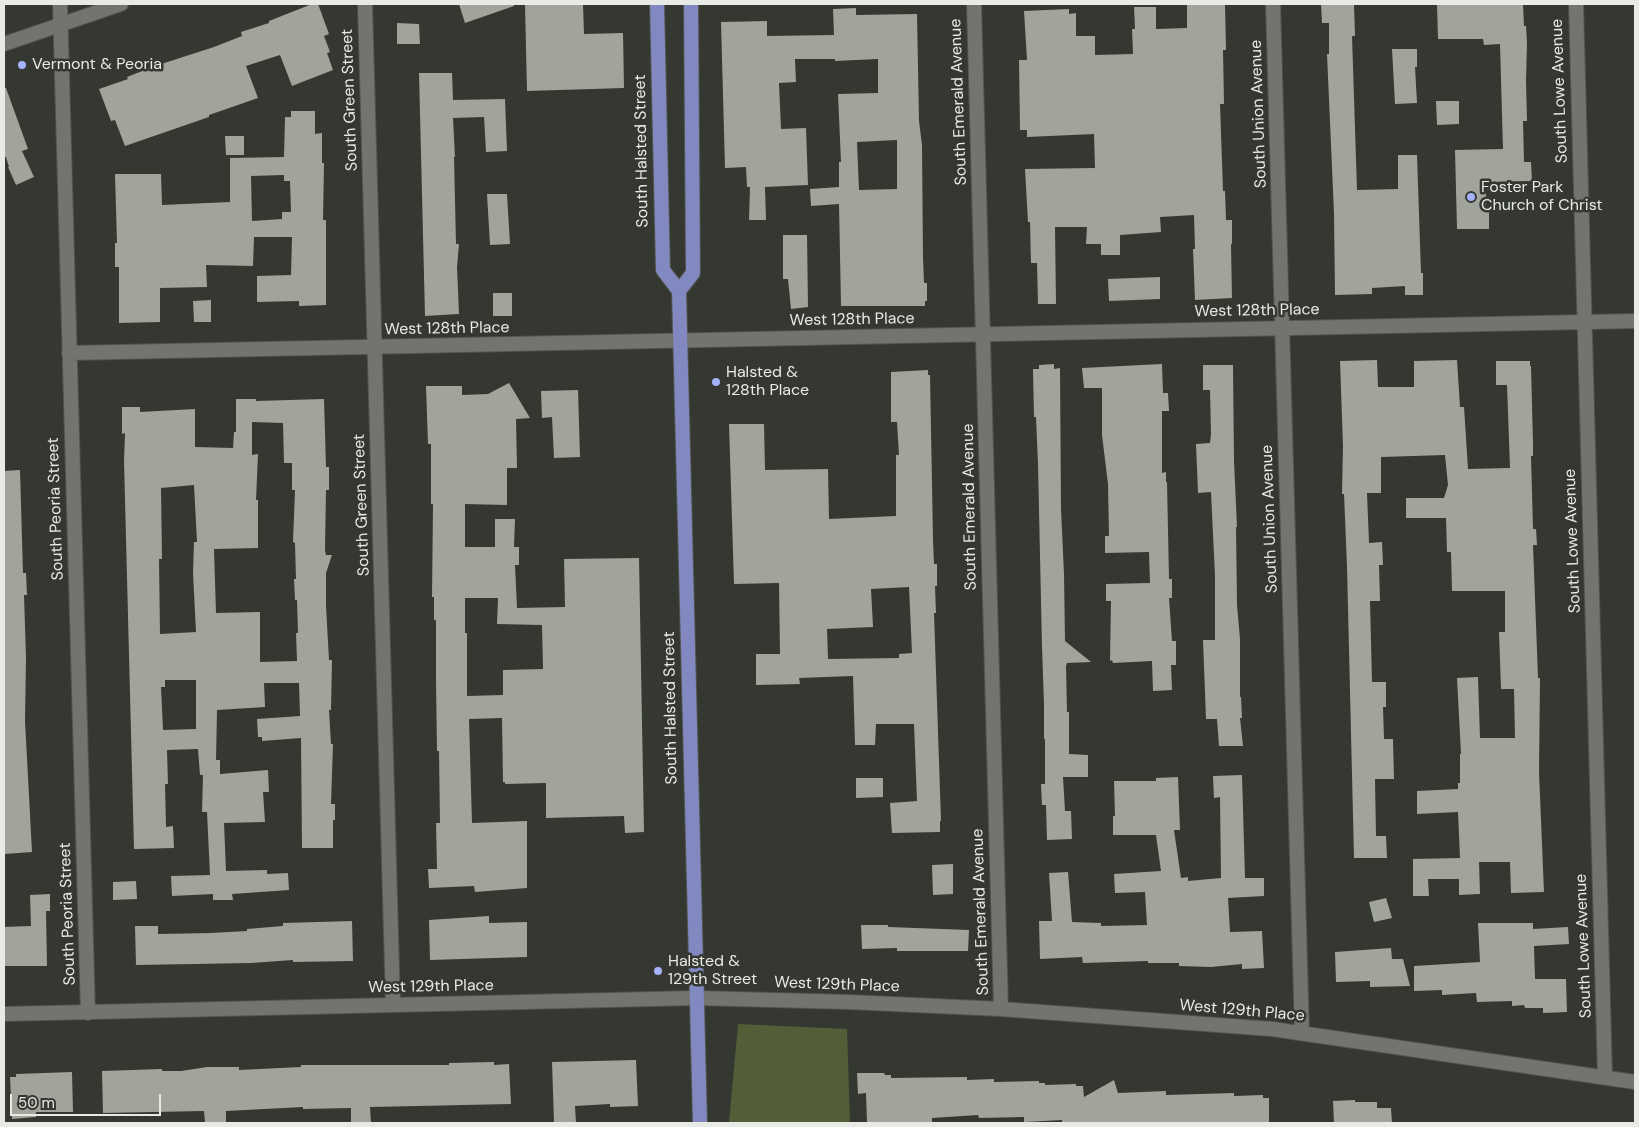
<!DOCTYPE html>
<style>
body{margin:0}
#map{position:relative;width:1639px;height:1127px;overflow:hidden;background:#353831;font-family:"DM Sans",sans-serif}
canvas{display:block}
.frame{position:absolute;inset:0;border:5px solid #e8eae6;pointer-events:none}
.scale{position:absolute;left:10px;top:1094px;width:151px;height:22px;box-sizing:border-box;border:2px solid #e8eae6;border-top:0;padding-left:6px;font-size:15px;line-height:18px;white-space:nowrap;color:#e8eae6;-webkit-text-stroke:4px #353831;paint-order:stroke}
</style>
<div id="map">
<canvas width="1639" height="1127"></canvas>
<div class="frame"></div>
<div class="scale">50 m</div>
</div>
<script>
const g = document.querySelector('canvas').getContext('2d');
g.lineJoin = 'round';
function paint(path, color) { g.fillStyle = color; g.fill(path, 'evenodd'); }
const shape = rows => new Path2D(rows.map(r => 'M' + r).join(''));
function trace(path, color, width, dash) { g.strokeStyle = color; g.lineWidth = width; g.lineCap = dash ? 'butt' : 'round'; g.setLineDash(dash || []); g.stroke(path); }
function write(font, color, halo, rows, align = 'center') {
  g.font = font + ' "DM Sans",sans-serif'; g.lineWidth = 5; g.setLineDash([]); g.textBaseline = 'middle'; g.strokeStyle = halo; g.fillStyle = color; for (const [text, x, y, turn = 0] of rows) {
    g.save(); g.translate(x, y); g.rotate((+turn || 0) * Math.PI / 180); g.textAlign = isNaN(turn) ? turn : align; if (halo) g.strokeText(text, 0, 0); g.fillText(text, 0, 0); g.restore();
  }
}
const green = shape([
 [738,1024,847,1029,850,1123,729,1123]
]);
const building = shape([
 [312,4,318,4,329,34,324,36,330,52,327,53,333,70,292,86,280,55,246,66,258,98,209,115,209,117,125,146,115,120,111,121,99,89,128,79,127,77,155,66,214,47,242,36,241,32,269,23,269,21],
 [459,4,514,4,514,6,465,23],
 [525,4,583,4,584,34,623,33,624,88,527,91],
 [1187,4,1225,4,1226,50,1223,50,1224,104,1220,104,1223,191,1225,191,1226,220,1232,220,1232,244,1231,244,1232,298,1195,300,1193,249,1195,249,1194,215,1160,217,1161,232,1120,235,1120,255,1101,255,1101,244,1086,244,1087,227,1055,227,1056,304,1038,304,1037,263,1031,263,1030,222,1028,222,1025,169,1095,168,1094,134,1027,137,1027,130,1020,130,1019,60,1027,60,1024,11,1069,9,1069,14,1076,13,1076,36,1095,36,1095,55,1133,54,1132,29,1135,29,1134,7,1156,7,1156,29,1187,28],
 [1321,4,1354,4,1355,36,1352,36,1357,190,1398,189,1398,155,1417,155,1421,273,1423,273,1423,295,1405,295,1405,286,1372,288,1372,294,1335,295,1334,213,1327,54,1329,54,1329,23,1322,23],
 [1437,4,1523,4,1524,26,1526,26,1527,43,1526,81,1527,121,1523,121,1524,162,1531,162,1532,181,1486,182,1486,212,1489,212,1489,229,1457,229,1455,150,1503,149,1500,44,1484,45,1483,39,1438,39],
 [856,8,856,15,917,14,919,121,922,145,923,257,924,283,927,283,927,301,925,301,925,306,841,306,839,204,811,206,810,189,839,187,839,162,841,162,838,94,878,93,878,59,835,61,835,59,795,59,796,82,779,83,781,129,806,128,808,185,765,187,766,220,749,220,750,187,747,187,746,167,725,168,721,22,767,21,767,36,834,35,833,9],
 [897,140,897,189,859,190,857,142],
 [397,23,419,24,420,44,397,44],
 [1392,49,1417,49,1417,67,1415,67,1417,103,1395,104],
 [419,73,452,73,453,100,505,99,507,151,486,152,484,117,453,118,455,157,454,157,456,244,459,244,457,267,459,314,425,316],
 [4,88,6,88,28,149,22,151,34,177,16,185,8,167,9,167,6,157,4,157],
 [1436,101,1459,101,1459,124,1437,125],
 [291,111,315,111,315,134,322,133,322,163,324,163,323,220,326,220,326,305,299,306,299,301,257,302,257,276,291,275,292,237,254,237,253,266,206,265,207,287,160,288,160,322,119,323,119,267,115,267,115,243,117,243,115,174,161,174,162,205,230,202,230,158,284,157,285,117,291,117],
 [284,175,284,181,290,181,291,212,282,212,282,219,252,221,251,176],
 [225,136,244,136,244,155,226,155],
 [487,194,507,194,510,244,490,245],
 [783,235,807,235,808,307,791,309,788,279,783,279],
 [1160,277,1160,299,1109,301,1108,279],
 [493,293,512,293,512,316,493,316],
 [211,300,211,322,194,322,193,301],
 [1377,360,1378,387,1414,387,1414,361,1457,360,1460,407,1464,407,1468,469,1510,468,1507,385,1496,385,1496,361,1530,361,1530,366,1531,366,1533,444,1533,456,1531,456,1533,529,1536,529,1537,545,1533,545,1538,678,1540,678,1539,772,1544,892,1511,893,1510,862,1479,862,1480,894,1459,895,1459,879,1428,879,1429,896,1413,896,1413,859,1460,858,1458,812,1417,814,1417,791,1458,789,1458,783,1460,783,1460,754,1461,754,1457,678,1478,677,1480,738,1515,738,1514,689,1501,689,1499,632,1505,632,1505,591,1452,591,1451,552,1447,552,1446,518,1406,518,1406,498,1444,498,1448,485,1445,455,1381,457,1381,493,1367,493,1369,543,1382,542,1383,565,1379,565,1380,601,1370,601,1372,682,1386,682,1386,707,1383,707,1384,739,1393,739,1394,779,1375,779,1376,836,1386,836,1387,858,1354,858,1347,566,1344,494,1342,494,1343,446,1340,361],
 [1054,364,1054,369,1060,368,1061,509,1064,574,1065,641,1091,662,1067,663,1066,666,1067,712,1069,712,1069,754,1088,755,1088,777,1063,777,1065,811,1071,811,1072,839,1047,840,1046,805,1042,805,1041,784,1045,784,1045,739,1044,739,1044,704,1042,647,1038,464,1036,417,1034,417,1033,369,1039,369,1039,365],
 [1162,364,1163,393,1168,393,1169,411,1162,411,1162,473,1166,472,1166,482,1167,482,1169,579,1172,579,1172,598,1169,598,1172,641,1176,641,1176,665,1171,665,1172,690,1153,691,1152,661,1113,663,1112,660,1110,661,1111,601,1106,601,1106,584,1150,583,1149,552,1105,553,1105,536,1109,536,1108,484,1102,435,1102,388,1084,388,1082,368],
 [1203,365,1233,365,1234,461,1237,527,1236,527,1237,605,1240,639,1240,697,1241,697,1242,718,1240,718,1243,746,1219,746,1217,719,1206,719,1203,640,1215,640,1215,576,1211,492,1198,493,1196,444,1210,443,1211,434,1210,390,1203,390],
 [928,370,928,375,930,375,933,540,934,564,937,564,937,586,935,586,936,613,934,613,941,821,940,821,940,832,892,833,890,803,917,801,914,724,876,724,875,745,855,745,853,676,799,678,800,684,756,685,756,654,780,654,779,583,734,584,729,424,764,424,765,470,828,469,829,519,896,516,896,455,899,455,897,422,891,422,891,372],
 [909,587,912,653,899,654,899,658,828,659,827,629,873,627,871,589],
 [509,383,530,418,516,419,517,468,507,468,507,505,465,504,465,547,495,547,495,519,515,519,514,547,519,547,519,565,515,565,517,608,565,607,564,559,639,558,644,832,625,833,624,816,546,818,546,783,505,784,505,782,503,782,502,718,469,719,472,823,527,821,527,888,475,892,474,886,429,888,428,869,437,869,436,823,440,823,439,751,437,751,436,681,436,620,434,620,434,597,432,597,433,504,431,504,431,444,428,444,426,386,462,386,462,395,488,394],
 [465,598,498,598,497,624,542,625,543,669,503,670,503,695,467,696,467,633,465,633],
 [578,390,580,457,554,458,552,417,542,418,541,391],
 [236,399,256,399,256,401,324,399,326,467,329,467,329,490,326,490,325,550,326,555,332,555,326,573,326,606,329,660,332,660,331,710,329,710,331,744,333,744,331,804,335,804,335,820,333,820,333,848,302,848,301,738,262,741,262,737,258,737,257,719,300,716,299,683,264,683,265,707,217,710,216,760,220,760,220,774,268,770,269,792,263,792,265,822,224,823,226,871,267,870,267,874,288,873,289,890,232,894,233,900,213,900,213,894,172,896,171,876,210,875,207,812,202,812,203,775,200,775,198,749,167,750,168,784,165,784,166,827,173,826,174,848,134,849,124,461,125,433,122,434,122,407,140,407,140,412,195,409,195,447,233,448,234,432,236,432],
 [252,422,283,423,284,463,292,463,292,490,295,490,293,542,295,543,296,579,294,579,295,600,297,600,298,633,296,633,297,661,260,662,260,612,216,613,214,549,258,548,258,500,256,500,258,454,252,455],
 [194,485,197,542,194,542,193,573,196,632,160,634,159,559,162,559,161,488],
 [165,680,196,680,196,729,163,730,161,687,165,687],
 [20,470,23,573,26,573,27,595,24,595,26,657,25,721,32,852,4,854,4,471],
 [1242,775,1245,878,1264,878,1264,896,1228,898,1230,932,1262,931,1264,968,1242,969,1242,964,1211,967,1179,966,1179,963,1148,963,1148,961,1083,963,1082,957,1040,959,1039,921,1052,921,1049,873,1068,872,1072,922,1101,923,1101,926,1147,925,1145,892,1115,893,1114,874,1161,871,1156,835,1113,835,1113,816,1115,816,1114,781,1156,781,1156,778,1178,777,1180,830,1174,830,1181,878,1188,877,1188,881,1221,878,1220,797,1214,798,1213,776],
 [856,778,883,778,883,797,856,798],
 [953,864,953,894,933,895,932,865],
 [136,881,137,899,113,900,113,882],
 [50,894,50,911,46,911,47,966,4,966,4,927,31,926,30,895],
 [1386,898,1392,918,1374,922,1369,902],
 [489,916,489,923,527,922,527,957,430,960,429,920],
 [352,921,353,961,293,962,293,960,251,963,136,965,135,926,158,926,158,934,211,933,247,931,247,929,283,926,283,923],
 [1478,923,1533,923,1533,929,1568,927,1569,944,1534,946,1535,979,1566,979,1567,1012,1543,1013,1543,1008,1525,1008,1524,1005,1512,1006,1512,1001,1477,1002,1476,993,1442,995,1442,990,1414,991,1414,966,1480,962],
 [861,925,888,925,888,927,969,930,968,951,897,951,897,948,862,949],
 [1391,948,1392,959,1403,959,1410,986,1370,987,1370,981,1336,982,1335,952],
 [636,1060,638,1106,610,1107,610,1104,575,1106,576,1123,554,1123,552,1062],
 [494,1062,494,1065,509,1064,511,1104,370,1107,371,1123,351,1123,351,1108,303,1109,303,1107,226,1111,226,1123,205,1123,204,1111,103,1113,102,1071,162,1069,162,1071,181,1071,207,1067,239,1067,239,1070,301,1067,301,1065,449,1065,449,1063],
 [72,1072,73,1112,36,1112,36,1117,12,1119,10,1077,16,1077,16,1074],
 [857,1073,884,1073,885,1075,891,1075,891,1078,967,1077,967,1080,994,1079,994,1082,1039,1081,1039,1083,1045,1083,1045,1085,1076,1084,1076,1086,1083,1086,1084,1097,1114,1080,1118,1093,1166,1091,1166,1095,1234,1093,1234,1096,1263,1095,1263,1098,1269,1098,1269,1123,1062,1123,1062,1120,1024,1122,1024,1117,979,1118,978,1115,932,1118,932,1123,867,1123,866,1093,858,1094],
 [1355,1100,1355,1102,1377,1102,1377,1108,1391,1108,1392,1123,1334,1123,1333,1101]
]);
const minor = shape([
 [60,4,88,1013],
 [365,4,393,1005],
 [974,4,1001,1009],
 [1273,4,1302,1033],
 [1576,4,1605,1077],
 [69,353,1635,321],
 [4,1014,696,998,849,1002,1001,1009,1272,1029,1635,1082]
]);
const tertiary = shape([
 [4,44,121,4]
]);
const primary = shape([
 [657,4,663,270,679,291,700,1123],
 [679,291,693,273,691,4]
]);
const markers = [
 [22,65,5,"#a6b1fc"],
 [1471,197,5,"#a6b1fc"],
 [716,382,5,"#a6b1fc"],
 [658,971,5,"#a6b1fc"]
];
const poiNames = [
 ["Vermont & Peoria",32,65],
 ["Foster Park",1481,188],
 ["Church of Christ",1481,206],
 ["Halsted &",726,373],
 ["128th Place",726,391],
 ["Halsted &",668,962],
 ["129th Street",668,980]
];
const streetNames = [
 ["South Lowe Avenue",1560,91,-92],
 ["South Green Street",350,100,-92],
 ["South Emerald Avenue",959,102,-92],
 ["South Union Avenue",1259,114,-92],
 ["South Halsted Street",642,151,-91],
 ["West 128th Place",1257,311,-1],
 ["West 128th Place",852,320,-1],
 ["West 128th Place",447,329,-1],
 ["South Green Street",362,505,-92],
 ["South Emerald Avenue",970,507,-91],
 ["South Peoria Street",56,509,-92],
 ["South Union Avenue",1270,519,-92],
 ["South Lowe Avenue",1573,541,-92],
 ["South Halsted Street",671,708,-91],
 ["South Emerald Avenue",981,912,-92],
 ["South Peoria Street",68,914,-92],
 ["South Lowe Avenue",1584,946,-92],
 ["West 129th Place",837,985,2],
 ["West 129th Place",431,987,-1],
 ["West 129th Place",1242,1011,5]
];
paint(green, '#515e38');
paint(building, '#a0a49b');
trace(minor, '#52544e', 16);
trace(tertiary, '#52544e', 16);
trace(primary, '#52544e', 16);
trace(minor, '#72756d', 14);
trace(tertiary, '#72756d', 14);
trace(primary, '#8189c0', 14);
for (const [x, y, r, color] of markers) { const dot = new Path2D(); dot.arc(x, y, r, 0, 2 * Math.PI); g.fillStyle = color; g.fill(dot); trace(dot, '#353831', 2); }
write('16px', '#e8eae6', '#353831', poiNames, 'left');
write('16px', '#e8eae6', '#353831', streetNames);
</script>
